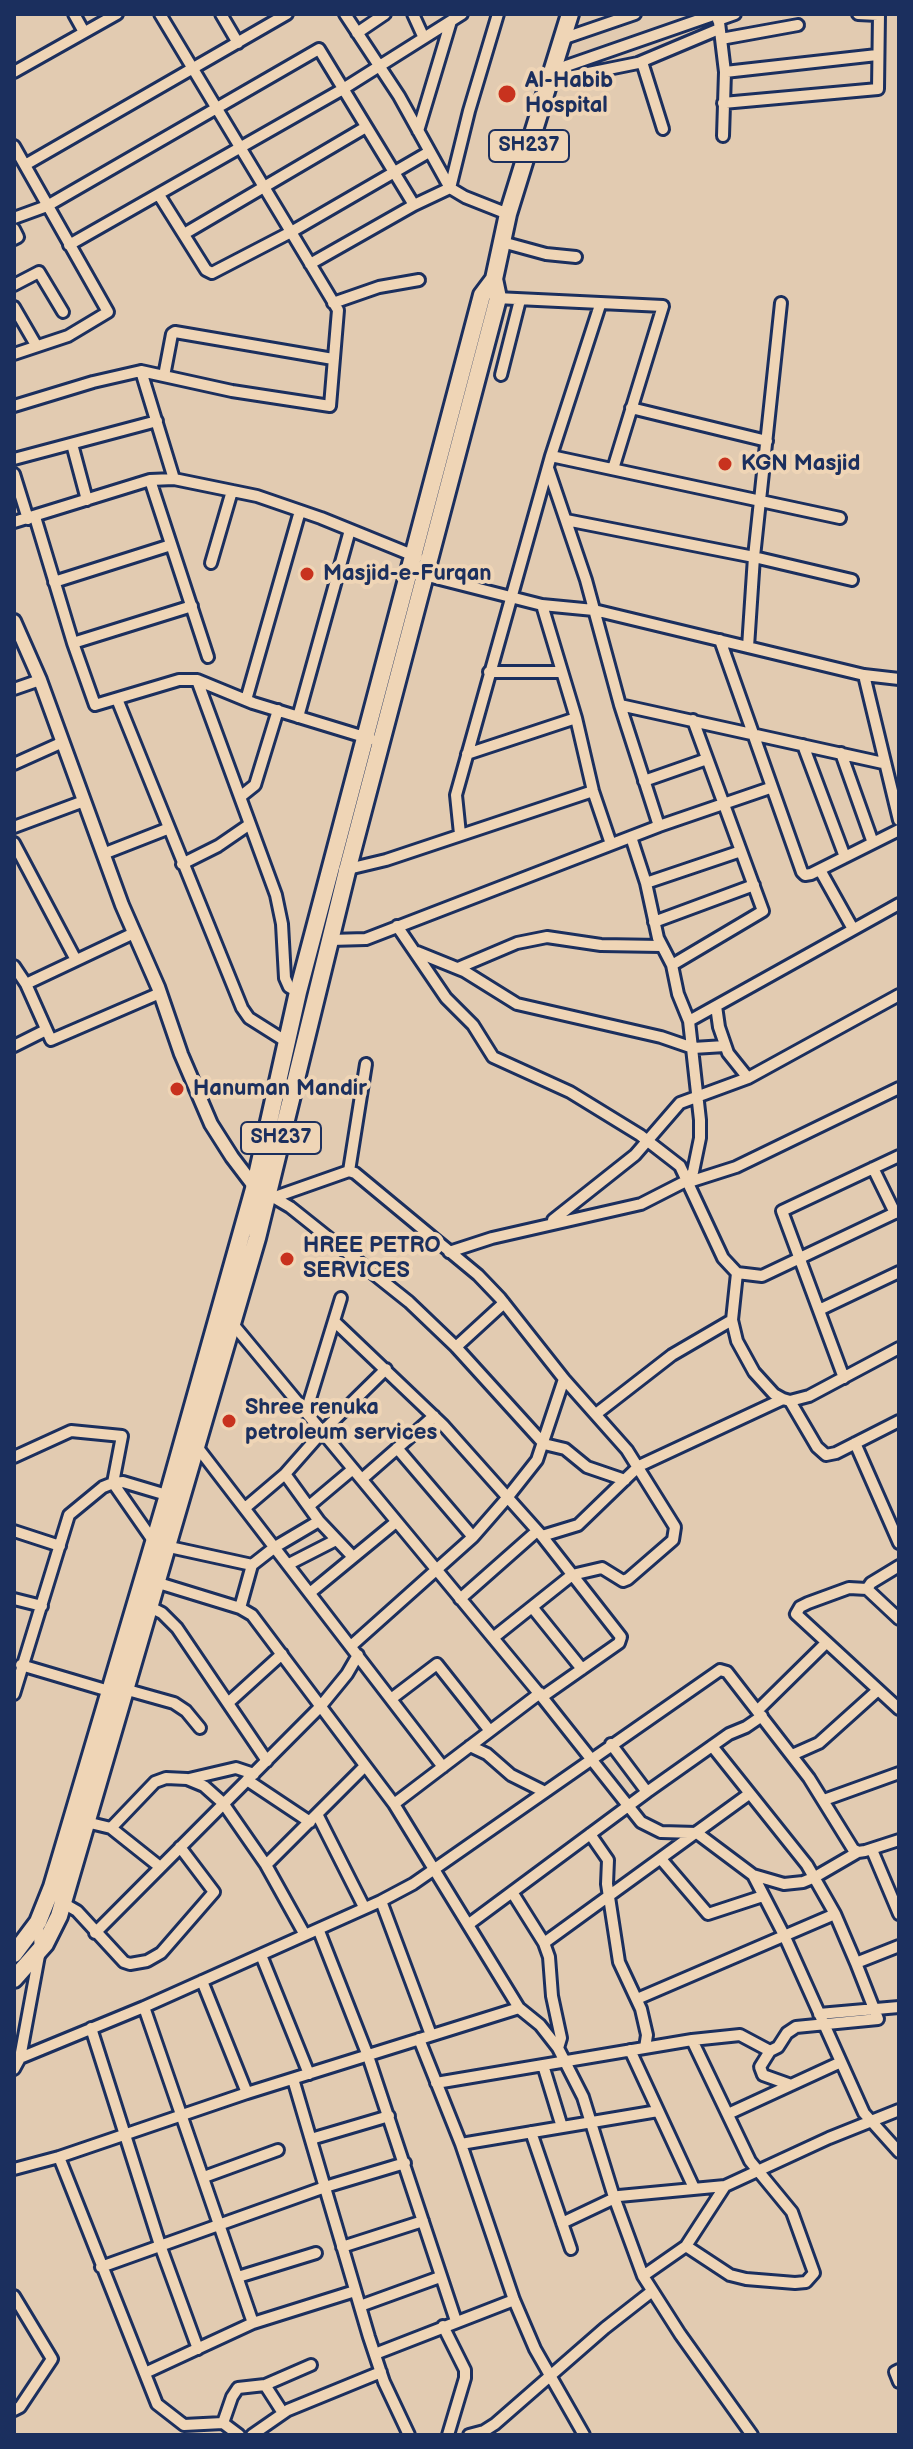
<!DOCTYPE html>
<style>
body{margin:0}
#map{position:relative;width:913px;height:2449px;overflow:hidden;background:#e2cbb1;font-family:"Balsamiq Sans",sans-serif}
canvas{display:block}
.frame{position:absolute;inset:0;border:16px solid #1b2f5e;pointer-events:none}
</style>
<div id="map">
<canvas width="913" height="2449"></canvas>
<div class="frame"></div>
</div>
<script>
const g = document.querySelector('canvas').getContext('2d');
g.lineJoin = 'round';
const shape = rows => new Path2D(rows.map(r => 'M' + r).join(''));
function trace(path, color, width, dash) { g.strokeStyle = color; g.lineWidth = width; g.lineCap = dash ? 'butt' : 'round'; g.setLineDash(dash || []); g.stroke(path); }
function write(font, color, halo, rows, align = 'center') {
  g.font = font + ' "Balsamiq Sans",sans-serif'; g.lineWidth = 8; g.setLineDash([]); g.textBaseline = 'middle'; g.strokeStyle = halo; g.fillStyle = color; for (const [text, x, y, turn = 0] of rows) {
    g.save(); g.translate(x, y); g.rotate((+turn || 0) * Math.PI / 180); g.textAlign = isNaN(turn) ? turn : align; if (halo) g.strokeText(text, 0, 0); g.fillText(text, 0, 0); g.restore();
  }
}
const minor = shape([
 [74,14,84,32],
 [221,14,238,43],
 [345,14,399,96,450,188,465,197,508,214],
 [413,14,423,36],
 [718,14,725,72,723,136],
 [858,14,878,15],
 [718,20,735,14],
 [357,33,385,14],
 [562,39,635,14],
 [721,39,798,25],
 [642,62,663,129],
 [552,71,716,14],
 [14,72,117,14],
 [725,72,877,55],
 [549,81,638,63,719,29],
 [723,103,878,89,879,14],
 [418,131,451,21],
 [14,146,108,312,68,336,14,354],
 [25,165,287,14],
 [159,195,206,270,212,273,291,232,429,152],
 [14,218,47,206,319,49,414,205],
 [14,229,18,237,14,239],
 [184,234,366,127],
 [502,242,546,254,576,257],
 [69,245,343,89,462,14],
 [310,264,414,205,450,188,469,111,498,14],
 [14,285,39,272,63,312],
 [496,298,663,306,613,469],
 [333,303,379,287,419,280],
 [14,307,36,345],
 [141,371,174,479],
 [501,375,520,300],
 [164,376,172,334,175,332,333,359],
 [14,406,93,382,141,371,232,391,330,406,338,310,160,14],
 [631,408,767,441],
 [72,444,87,500],
 [551,456,840,518],
 [14,459,157,421],
 [548,468,586,580,620,705,659,826],
 [14,474,28,519],
 [150,480,208,657],
 [35,517,73,643,95,705,179,680,197,680,253,703,371,739],
 [566,520,754,557,852,580],
 [14,522,150,480,174,479,257,496,321,518,417,557],
 [211,563,232,491],
 [420,574,542,605,594,610,864,675,899,679],
 [54,582,171,545],
 [542,605,576,718,593,791,611,844],
 [720,640,802,872,805,875,811,874,899,830],
 [73,643,192,606],
 [748,647,754,557,781,303],
 [489,672,562,672],
 [864,675,899,820],
 [197,680,276,895,282,924,285,978,289,987,298,992],
 [14,689,40,680],
 [117,699,242,1008,249,1018,287,1042],
 [246,700,300,511],
 [620,705,883,763],
 [298,717,350,530],
 [803,745,845,857],
 [841,753,873,843],
 [467,754,576,718],
 [14,764,63,742],
 [644,781,707,759],
 [240,797,255,785,278,710],
 [14,827,84,801],
 [460,834,456,795,551,456,600,305],
 [14,843,76,960],
 [103,854,167,829],
 [182,864,218,846,250,824],
 [344,870,386,860,593,791],
 [820,870,853,929],
 [646,883,741,851],
 [654,922,754,885],
 [397,926,446,998,473,1025,493,1057,570,1092,640,1135,680,1166,723,1258,737,1273,762,1276,899,1211],
 [330,940,366,939,659,826,770,788],
 [417,952,464,971,517,1004,661,1037,693,1048,725,1046],
 [672,965,763,911,693,720],
 [14,966,26,984,51,1040,160,993],
 [458,968,517,943,547,937,601,945,661,946],
 [26,984,134,933],
 [716,1006,719,1027,728,1053,748,1078],
 [689,1021,899,904],
 [14,1046,46,1030],
 [873,1168,895,1213],
 [349,1171,366,1064],
 [689,1182,736,1167,899,1088],
 [273,1197,290,1207,409,1302,456,1347,544,1444,565,1449,587,1467,625,1480],
 [275,1197,349,1171,355,1173,478,1275,500,1298,564,1379,627,1450,675,1527,673,1540,628,1579,623,1581,602,1568,572,1575,493,1638],
 [553,1220,635,1155,680,1103,748,1078,899,995],
 [449,1252,492,1238,641,1204,688,1180,693,1172,700,1138,700,1120,689,1021,678,994,672,965,658,938,646,883,631,837],
 [737,1273,732,1320,737,1341,754,1372,774,1394,783,1399,790,1401,809,1396,899,1348],
 [819,1310,899,1272],
 [334,1321,443,1425,542,1536,621,1637,619,1643,542,1697],
 [232,1323,542,1697,641,1822,661,1832,697,1833,753,1875,784,1884,803,1882,815,1877,858,1852],
 [456,1347,504,1303],
 [844,1378,782,1211,899,1156],
 [790,1401,817,1447,826,1455,836,1453,899,1421],
 [306,1412,341,1298],
 [596,1414,672,1355,732,1320],
 [855,1443,899,1543],
 [195,1444,443,1767],
 [397,1448,473,1537],
 [14,1457,71,1431,122,1436,113,1483,154,1542],
 [285,1474,319,1521,353,1557],
 [362,1479,434,1416],
 [309,1506,353,1469],
 [245,1508,285,1474,322,1432,386,1369],
 [14,1531,60,1546],
 [542,1536,578,1525,639,1466,783,1399],
 [165,1546,252,1565,275,1547,319,1521],
 [289,1564,336,1540],
 [899,1566,871,1583,867,1589,899,1619],
 [152,1581,240,1608,252,1615,394,1804,519,2008,540,2025,558,2048,583,2097,614,2197,643,2276,680,2334,752,2435],
 [867,1589,849,1588,808,1603,800,1607,796,1614,899,1709],
 [311,1592,396,1522],
 [14,1599,42,1606],
 [460,1599,537,1531],
 [148,1606,162,1613,177,1628,267,1761],
 [532,1607,582,1669],
 [240,1608,252,1565],
 [351,1646,473,1537,507,1498,537,1460,564,1379],
 [21,1665,109,1691],
 [124,1689,174,1703,186,1711,200,1728],
 [14,1694,69,1515,103,1487,113,1483,123,1482,170,1496],
 [391,1699,437,1664,490,1731],
 [228,1703,282,1654],
 [758,1710,826,1643],
 [611,1744,647,1792],
 [470,1746,487,1754,511,1775,543,1791],
 [712,1746,807,1865,835,1914],
 [792,1755,819,1743,878,1690],
 [189,1779,236,1768,254,1774],
 [247,1780,310,1822],
 [824,1800,899,1773],
 [394,1804,540,1693],
 [317,1814,364,1907],
 [86,1822,111,1828,160,1867],
 [111,1828,155,1782,166,1778,187,1779,204,1786,223,1803,266,1865,305,1935],
 [590,1834,608,1860,607,1884,619,1962,641,2009,647,2035,645,2048],
 [872,1850,899,1914],
 [661,1859,708,1914,763,1896],
 [266,1865,365,1766],
 [753,1875,784,1935,864,2113,899,2152],
 [512,1892,544,1943,749,1794],
 [381,1901,431,2035],
 [63,1903,77,1911,124,1962,130,1964,147,1961,161,1953,214,1892,180,1847],
 [469,1924,647,1792,729,1734,746,1727,762,1716],
 [319,1931,368,2056,456,2321],
 [95,1933,320,1707,347,1674,358,1655],
 [544,1943,549,1957,552,1996,561,2038,558,2048],
 [261,1955,309,2074],
 [202,1981,247,2093],
 [637,1999,835,1914,856,1963,899,1946],
 [144,2007,253,2323],
 [819,2014,899,2007],
 [91,2028,160,2245,198,2349],
 [419,2039,461,2144,514,2300,535,2349,584,2435],
 [630,2050,694,2188],
 [770,2051,760,2067,763,2075,791,2085],
 [20,2058,144,2007,381,1901,413,1884,720,1670,727,1672,809,1778,853,1849,858,1852,865,1851,899,1840],
 [543,2065,562,2127],
 [14,2069,20,2058,40,1950,38,1923],
 [293,2079,369,2337,384,2382,409,2435],
 [436,2083,692,2040,740,2035,770,2051,778,2047,787,2033,796,2027,878,2019,856,1963],
 [728,2114,841,2062],
 [531,2132,571,2249],
 [311,2139,389,2116],
 [461,2144,658,2111],
 [59,2157,157,2404,184,2425,223,2423,239,2435],
 [14,2169,59,2157,247,2093,519,2008],
 [204,2177,278,2150],
 [562,2223,619,2196,725,2186,829,2138,899,2110],
 [686,2246,730,2275,746,2279,795,2283,806,2282,814,2273,792,2212,750,2161,692,2040],
 [342,2247,423,2221],
 [101,2267,325,2187,405,2163],
 [643,2276,686,2246,725,2186],
 [238,2277,316,2253],
 [14,2296,52,2359,20,2407,14,2410],
 [360,2306,440,2277],
 [443,2326,465,2370,465,2378,448,2435],
 [375,2354,514,2300],
 [899,2370,895,2372,899,2382],
 [145,2373,253,2323,355,2291],
 [265,2385,283,2413],
 [223,2423,232,2397,238,2388,265,2385,311,2365],
 [252,2435,288,2410,381,2372],
 [469,2435,484,2431,495,2424,605,2328,651,2292]
]);
const tertiary = shape([
 [14,621,40,680,122,905,158,987,181,1054,211,1124,232,1157,257,1190]
]);
const primary = shape([
 [14,1954,38,1922,52,1887,168,1495,254,1189,298,992,482,295,494,279,508,214,570,14],
 [14,1979,45,1944,59,1916,257,1238,347,871,498,298,494,279]
]);
const markers = [
 [507,94,10,"#c8321e"],
 [725,464,8,"#c8321e"],
 [307,574,8,"#c8321e"],
 [177,1089,8,"#c8321e"],
 [287,1259,8,"#c8321e"],
 [229,1421,8,"#c8321e"]
];
const shields = [
 [529,146,80],
 [281,1138,80]
];
const shieldNames = [
 ["SH237",529,146],
 ["SH237",281,1138]
];
const poiNames = [
 ["Al-Habib",525,81],
 ["Hospital",525,106],
 ["KGN Masjid",741,464],
 ["Masjid-e-Furqan",323,574],
 ["Hanuman Mandir",193,1089],
 ["HREE PETRO",303,1246],
 ["SERVICES",303,1271],
 ["Shree renuka",245,1408],
 ["petroleum services",245,1433]
];
trace(minor, '#1b2f5e', 16);
trace(tertiary, '#1b2f5e', 18);
trace(primary, '#1b2f5e', 22);
trace(minor, '#efd5b6', 10);
trace(tertiary, '#efd5b6', 12);
trace(primary, '#efd5b6', 16);
for (const [x, y, r, color] of markers) { const dot = new Path2D(); dot.arc(x, y, r, 0, 2 * Math.PI); g.fillStyle = color; g.fill(dot); trace(dot, '#efd5b6', 3); }
for (const [x, y, w] of shields) { const box = new Path2D(); box.roundRect(x - w / 2, y - 16, w, 32, 6); g.fillStyle = '#efd5b6'; g.fill(box); trace(box, '#1b2f5e', 2); }
write('bold 20px', '#1b2f5e', null, shieldNames);
write('bold 22px', '#1b2f5e', '#efd5b6', poiNames, 'left');
</script>
